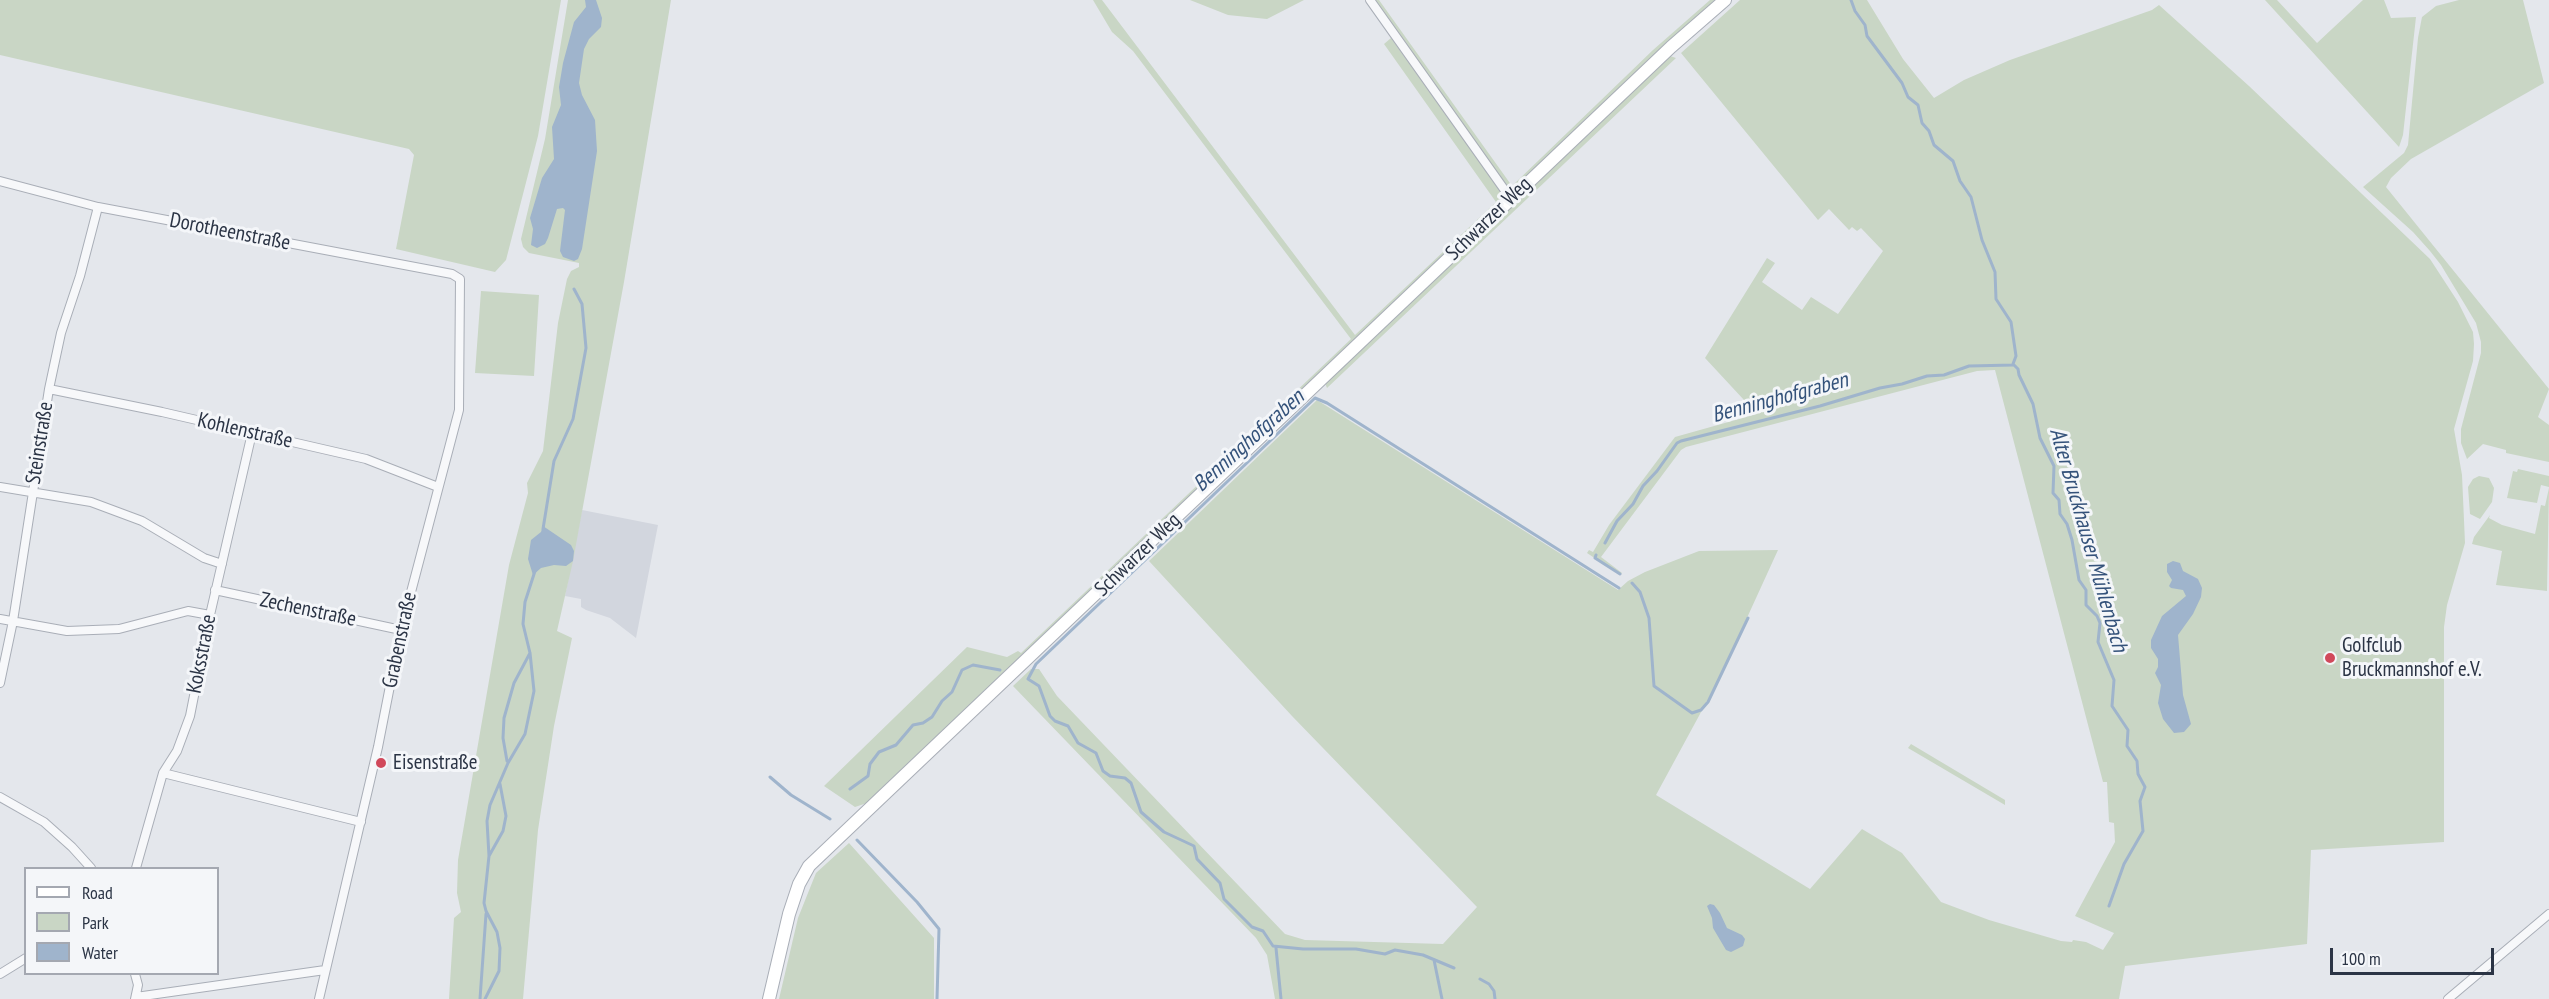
<!DOCTYPE html>
<meta charset="utf-8">
<style>
body{margin:0}
#map{position:relative;width:2549px;height:999px;overflow:hidden;background:#e4e7ec;font-family:"PT Sans Narrow",sans-serif}
canvas{display:block}
.legend{position:absolute;left:24px;top:867px;width:195px;height:108px;box-sizing:border-box;background:#f4f6f9;border:2px solid #a4a8b1;margin:0;padding:8px 10px;list-style:none;font-size:18px;color:#2b3445}
.legend li{display:flex;align-items:center;gap:12px;height:30px}
.legend b{width:30px;border:2px solid #a4a8b1}
.scale{position:absolute;left:2330px;top:948px;width:164px;height:27px;box-sizing:border-box;border:3px solid #2b3445;border-top:0;padding-left:8px;font-size:18px;line-height:21px;white-space:nowrap;color:#2b3445;-webkit-text-stroke:4px #f4f6f9;paint-order:stroke}
</style>
<div id="map">
<canvas width="2549" height="999"></canvas>
<ul class="legend">
<li><b style="height:8px;background:#fff"></b>Road</li>
<li><b style="height:16px;background:#c9d6c5"></b>Park</li>
<li><b style="height:16px;background:#9fb4cc"></b>Water</li>
</ul>
<div class="scale">100 m</div>
</div>
<script>
const g = document.querySelector('canvas').getContext('2d');
g.lineJoin = 'round';
function paint(path, color) { g.fillStyle = color; g.fill(path, 'evenodd'); }
const shape = rows => new Path2D(rows.map(r => 'M' + r).join(''));
function trace(path, color, width, dash) { g.strokeStyle = color; g.lineWidth = width; g.lineCap = dash ? 'butt' : 'round'; g.setLineDash(dash || []); g.stroke(path); }
function write(font, color, halo, rows, align = 'center') {
  g.font = font + ' "PT Sans Narrow",sans-serif'; g.lineWidth = 6; g.setLineDash([]); g.textBaseline = 'middle'; g.strokeStyle = halo; g.fillStyle = color; for (const [text, x, y, turn = 0] of rows) {
    g.save(); g.translate(x, y); g.rotate((+turn || 0) * Math.PI / 180); g.textAlign = isNaN(turn) ? turn : align; if (halo) g.strokeText(text, 0, 0); g.fillText(text, 0, 0); g.restore();
  }
}
const built = shape([
 [582,510,658,525,636,638,610,618,586,610,581,607,581,599,565,596]
]);
const green = shape([
 [0,0,561,0,538,136,506,260,495,272,396,249,414,155,409,149,0,55],
 [568,0,671,0,624,282,573,561,557,631,572,638,554,726,538,830,523,999,449,999,454,918,461,912,457,893,458,860,509,565,528,493,527,483,543,451,558,323,567,279,571,271,579,267,579,263,529,253,523,247,521,239,545,139],
 [1093,0,1102,0,1355,335,1496,202,1384,44,1391,38,1503,195,1504,200,873,801,855,807,824,786,967,647,1007,657,1018,651,1021,653,1351,339,1133,51,1112,32],
 [1190,0,1304,0,1267,19,1228,15],
 [1373,0,1379,0,1512,186,1653,50,1710,0,1718,0,1514,188,1505,185],
 [1740,0,1867,0,1903,59,1934,98,1964,80,2010,60,2152,10,2159,5,2249,86,2430,259,2458,302,2473,332,2474,344,2473,361,2454,429,2462,475,2465,543,2447,605,2444,627,2444,842,2311,850,2307,944,2125,966,2119,999,1275,999,1267,955,1256,938,1013,686,1031,669,1039,669,1057,696,1285,934,1305,940,1443,944,1477,907,1292,716,1149,561,1317,400,1618,590,1628,581,1645,572,1699,551,1778,550,1719,679,1656,795,1810,889,1862,829,1902,853,1941,902,1989,920,2061,941,2072,942,2073,940,2086,942,2103,950,2114,933,2075,916,2115,842,2114,823,2109,822,2107,782,2103,782,1995,370,1977,371,1686,447,1681,450,1601,557,1622,573,1620,575,1587,553,1589,550,1593,552,1609,525,1675,437,1757,414,1705,358,1767,258,1775,263,1762,282,1802,310,1811,297,1838,314,1883,251,1861,228,1857,231,1852,227,1849,230,1829,209,1818,220,1681,53],
 [2265,0,2277,0,2317,43,2363,0,2384,0,2391,18,2416,17,2403,135,2399,147],
 [2459,0,2523,0,2544,83,2411,159,2391,178,2386,187,2549,389,2538,417,2549,425,2549,462,2506,453,2506,450,2483,444,2467,459,2461,443,2461,429,2481,353,2481,342,2476,323,2441,265,2430,251,2413,232,2363,187,2404,153,2408,145,2418,38,2422,17,2436,6],
 [1670,56,1676,58,1327,388,1325,383],
 [481,291,539,295,534,376,475,373],
 [2518,469,2549,476,2549,487,2541,485,2537,503,2507,498,2513,471,2517,472],
 [2479,476,2489,478,2494,488,2492,502,2480,519,2470,514,2468,487,2473,479],
 [2549,488,2547,591,2496,585,2502,551,2472,544,2474,537,2490,515,2489,518,2502,525,2535,534,2541,505,2545,506],
 [1911,744,2005,800,2005,805,1908,748],
 [849,843,934,938,934,999,779,999,798,918,816,873]
]);
const water = shape([
 [585,0,596,0,602,18,601,27,589,39,584,49,579,83,582,95,595,120,597,151,582,249,578,259,574,261,563,257,560,251,565,210,563,208,557,209,548,238,545,244,537,248,531,245,533,229,530,218,542,178,554,159,552,127,561,105,559,87,563,63,574,22,586,7],
 [543,526,571,545,574,551,573,561,566,566,554,565,541,568,533,575,528,559,531,540,541,532],
 [2173,561,2180,563,2183,571,2198,579,2202,588,2201,597,2193,614,2178,635,2183,695,2191,724,2184,732,2174,733,2163,719,2158,703,2161,685,2155,673,2158,667,2158,659,2151,648,2151,640,2162,616,2186,596,2183,590,2171,588,2169,586,2172,580,2167,572,2167,564],
 [1710,904,1714,905,1720,913,1727,928,1742,935,1745,939,1743,946,1731,952,1726,950,1713,928,1712,918,1707,906]
]);
const stream = shape([
 [1851,0,1855,11,1865,25,1867,36,1902,83,1908,97,1918,105,1922,123,1929,131,1934,145,1953,161,1960,181,1971,197,1982,240,1995,272,1996,299,2011,322,2016,356,2013,364,2018,369,2019,375,2033,404,2040,438,2054,466,2053,493,2059,500,2060,514,2067,524,2072,540,2079,580,2086,590,2086,605,2097,616,2100,623,2098,642,2114,680,2112,706,2128,730,2127,746,2137,761,2138,774,2145,787,2140,801,2143,831,2124,864,2109,906],
 [543,529,554,461,573,419,586,348,582,304,574,289],
 [1605,543,1617,521,1633,504,1643,486,1657,471,1677,443,1681,441,1820,406,1880,388,1902,384,1927,376,1944,375,1969,366,2013,365],
 [1596,555,1595,558,1620,574],
 [1632,583,1640,592,1649,618,1654,686,1692,713,1701,710,1708,702,1748,618],
 [507,761,503,738,504,718,514,683,530,653],
 [770,777,791,795,830,819],
 [850,789,868,776,870,764,879,752,896,745,913,725,923,723,932,717,942,701,952,692,962,670,973,665,1000,670],
 [857,840,917,902,939,929,937,999],
 [489,856,487,821,490,805,508,763,525,734,534,691,530,653,523,624,525,602,535,571],
 [1276,948,1281,999],
 [1434,960,1442,999],
 [1454,968,1423,955,1395,950,1385,954,1356,949,1303,949,1273,946,1263,931,1252,927,1224,899,1220,883,1197,859,1194,846,1164,832,1141,812,1131,783,1125,778,1110,776,1103,771,1096,753,1078,743,1068,726,1055,721,1050,716,1039,686,1028,679,1036,664,1315,398,1327,403,1619,588],
 [1480,979,1489,984,1494,991,1495,999],
 [480,999,486,914],
 [485,999,499,971,500,948,497,932,486,911,484,903,489,856,503,831,506,816,500,784]
]);
const street = shape([
 [1370,0,1511,199],
 [0,181,98,207,452,274,460,279,459,410,401,630,378,747,319,999],
 [49,389,162,412,366,459,438,487],
 [0,487,91,502,142,521,204,558,222,564],
 [215,590,401,630],
 [0,619,67,631,119,629,188,611,210,615],
 [0,683,13,621,49,389,61,333,80,276,98,207],
 [163,773,361,822],
 [0,797,44,822,72,847,91,868],
 [136,868,163,773,177,751,190,716,210,615,252,433],
 [0,974,26,958],
 [136,997,325,970],
 [135,999,138,985,135,974],
 [2448,999,2549,914]
]);
const secondary = shape([
 [769,999,789,914,799,884,809,866,1671,47,1725,0]
]);
const markers = [
 [2330,658,6,"#d1495b"],
 [381,763,6,"#d1495b"]
];
const streetNames = [
 ["Schwarzer Weg",1489,219,-44],
 ["Dorotheenstraße",230,232,11],
 ["Kohlenstraße",245,431,13],
 ["Steinstraße",40,443,-81],
 ["Schwarzer Weg",1138,555,-44],
 ["Zechenstraße",308,610,12],
 ["Grabenstraße",400,640,-78],
 ["Koksstraße",202,654,-79]
];
const poiNames = [
 ["Golfclub",2342,646],
 ["Bruckmannshof e.V.",2342,670],
 ["Eisenstraße",393,763]
];
const waterNames = [
 ["Benninghofgraben",1780,398,-15],
 ["Benninghofgraben",1249,441,-42],
 ["Alter Bruckhauser Mühlenbach",2088,540,74]
];
paint(built, '#d2d6de');
paint(green, '#c9d6c5');
paint(water, '#9fb4cc');
trace(stream, '#9fb4cc', 3);
trace(street, '#a9aeb7', 10);
trace(secondary, '#a9aeb7', 14);
trace(street, '#f7f8fa', 8);
trace(secondary, '#fff', 12);
for (const [x, y, r, color] of markers) { const dot = new Path2D(); dot.arc(x, y, r, 0, 2 * Math.PI); g.fillStyle = color; g.fill(dot); trace(dot, '#f4f6f9', 2); }
write('21px', '#2b3445', '#f4f6f9', streetNames);
write('21px', '#2b3445', '#f4f6f9', poiNames, 'left');
write('italic 22px', '#34527a', '#f4f6f9', waterNames);
</script>
